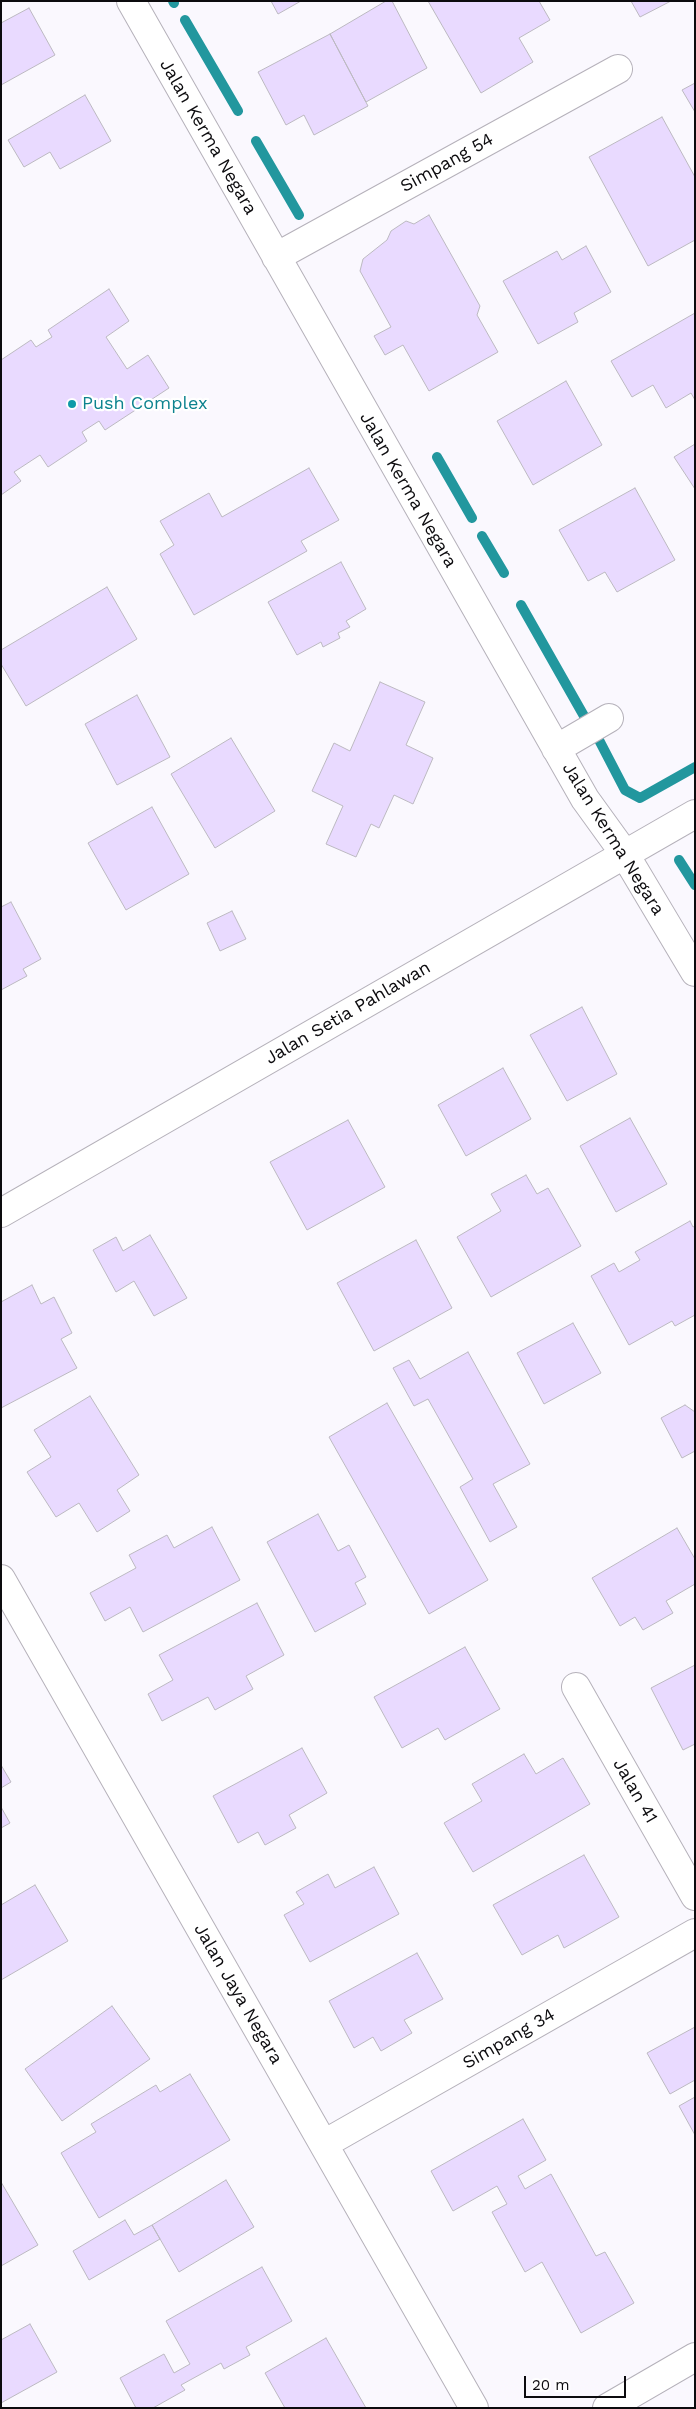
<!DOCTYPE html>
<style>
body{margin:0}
#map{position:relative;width:696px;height:2409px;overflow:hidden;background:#faf8fe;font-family:"Work Sans",sans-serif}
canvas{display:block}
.frame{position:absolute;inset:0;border:2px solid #0c0b0e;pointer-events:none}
.scale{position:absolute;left:524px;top:2376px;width:102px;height:22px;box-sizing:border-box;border:2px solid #0c0b0e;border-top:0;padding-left:6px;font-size:15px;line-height:18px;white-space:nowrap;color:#0c0b0e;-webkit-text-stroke:4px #fff;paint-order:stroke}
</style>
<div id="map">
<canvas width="696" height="2409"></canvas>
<div class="frame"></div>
<div class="scale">20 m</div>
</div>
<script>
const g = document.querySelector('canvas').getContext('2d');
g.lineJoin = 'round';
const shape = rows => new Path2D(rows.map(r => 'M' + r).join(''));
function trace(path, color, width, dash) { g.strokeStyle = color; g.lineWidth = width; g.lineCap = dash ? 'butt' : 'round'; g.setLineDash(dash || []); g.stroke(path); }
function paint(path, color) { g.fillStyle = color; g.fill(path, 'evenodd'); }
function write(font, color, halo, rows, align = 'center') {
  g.font = font + ' "Work Sans",sans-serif'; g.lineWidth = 4.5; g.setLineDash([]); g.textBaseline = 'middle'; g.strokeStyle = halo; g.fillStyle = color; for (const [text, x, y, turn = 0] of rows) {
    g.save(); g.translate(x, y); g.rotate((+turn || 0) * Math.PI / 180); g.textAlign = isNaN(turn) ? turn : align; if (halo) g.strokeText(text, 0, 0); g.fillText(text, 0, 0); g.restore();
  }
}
const stream = shape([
 [173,1,174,3],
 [185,20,238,111],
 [256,141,299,215],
 [437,457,472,518],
 [482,536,504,573],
 [521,605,584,716],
 [599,740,625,790,640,798,695,767],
 [679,860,695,885]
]);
const building = shape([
 [271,1,301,1,278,14,271,1],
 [386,1,392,1,427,68,366,102,330,34,386,1],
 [428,1,539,1,550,20,519,38,533,62,481,93,428,1],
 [631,1,671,1,640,17,631,1],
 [29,8,55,55,1,85,1,23,29,8],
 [330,34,368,106,314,135,304,115,286,125,258,72,330,34],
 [695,83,695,112,682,90,695,83],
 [85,95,111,141,60,169,50,152,24,167,8,140,85,95],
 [662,117,695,177,695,240,648,266,589,157,662,117],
 [429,215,480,306,477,315,498,352,429,391,403,345,385,355,374,336,391,327,360,271,363,259,387,240,391,231,406,221,414,224,429,215],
 [586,246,611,292,574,313,578,322,538,344,503,281,557,251,562,260,586,246],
 [109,289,129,321,106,337,127,369,148,355,169,388,105,430,99,421,82,432,87,441,48,467,40,455,14,472,21,481,1,495,1,360,31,340,36,347,52,337,48,330,109,289],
 [695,313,695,400,691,393,666,408,653,385,632,397,611,361,695,313],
 [566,381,602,445,533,485,497,421,566,381],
 [695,444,695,489,674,457,695,444],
 [309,468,339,520,301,541,307,551,194,615,160,554,174,545,160,521,209,493,222,517,309,468],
 [635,488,675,560,617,592,605,572,588,581,559,530,635,488],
 [341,562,366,609,346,621,350,627,338,633,340,638,323,647,321,642,297,655,268,602,341,562],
 [107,587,137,639,26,706,1,664,1,650,107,587],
 [380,682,425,702,406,745,433,758,413,804,394,795,379,828,371,824,356,857,326,844,343,806,312,791,334,743,350,751,380,682],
 [137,695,170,757,117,785,85,724,137,695],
 [231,738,275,811,215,848,171,774,231,738],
 [152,807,189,874,126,910,88,843,152,807],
 [11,902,41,959,23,969,27,976,1,990,1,907,11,902],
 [232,911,246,939,220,951,207,923,232,911],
 [582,1007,617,1074,567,1101,530,1035,582,1007],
 [503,1068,531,1119,466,1156,438,1105,503,1068],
 [630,1118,667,1184,616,1212,580,1146,630,1118],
 [348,1120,385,1187,307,1230,270,1162,348,1120],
 [526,1175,537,1194,548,1188,581,1246,491,1297,457,1237,501,1211,491,1194,526,1175],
 [690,1221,693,1227,695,1226,695,1315,675,1326,672,1321,629,1345,591,1276,614,1263,619,1272,640,1260,635,1252,690,1221],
 [150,1235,187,1298,154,1316,134,1281,116,1292,93,1250,116,1237,123,1251,150,1235],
 [416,1240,452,1308,374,1351,337,1283,416,1240],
 [32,1285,41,1304,54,1297,72,1333,61,1339,77,1368,1,1408,1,1302,32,1285],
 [573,1323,601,1373,544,1404,517,1353,573,1323],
 [468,1352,530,1464,493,1484,517,1527,490,1542,460,1487,473,1479,428,1399,414,1406,393,1368,409,1360,420,1379,468,1352],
 [90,1396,139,1475,117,1490,130,1511,97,1532,79,1503,56,1517,27,1472,51,1457,34,1430,90,1396],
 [387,1403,488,1580,429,1614,329,1437,387,1403],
 [685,1405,695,1412,695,1451,682,1458,661,1418,685,1405],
 [318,1514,338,1551,349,1545,366,1577,355,1583,366,1604,315,1632,267,1542,318,1514],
 [212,1527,240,1580,143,1632,130,1607,105,1621,90,1593,136,1568,129,1555,167,1535,174,1548,212,1527],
 [677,1528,695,1559,695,1584,666,1601,673,1613,643,1630,635,1617,620,1626,592,1578,677,1528],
 [257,1603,284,1655,246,1676,253,1689,215,1710,208,1697,162,1721,148,1694,173,1680,159,1655,257,1603],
 [465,1647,500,1709,445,1740,438,1728,402,1748,374,1697,465,1647],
 [695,1665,695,1744,683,1750,651,1688,695,1665],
 [302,1748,327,1793,289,1815,296,1828,265,1845,258,1832,238,1843,213,1796,302,1748],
 [524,1754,536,1774,563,1758,590,1804,473,1872,444,1823,482,1801,472,1784,524,1754],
 [1,1765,11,1782,1,1788,1,1765],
 [1,1807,10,1823,1,1828,1,1807],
 [584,1855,619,1917,564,1948,558,1935,522,1955,493,1905,584,1855],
 [374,1867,399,1914,310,1962,284,1915,304,1904,296,1892,328,1874,335,1888,374,1867],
 [35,1885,68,1941,1,1980,1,1905,35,1885],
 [417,1953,443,1999,404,2020,412,2033,381,2051,373,2037,354,2048,329,2001,417,1953],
 [112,2006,150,2059,62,2121,25,2069,112,2006],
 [695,2027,695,2080,670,2094,647,2053,695,2027],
 [190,2074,230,2140,99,2218,61,2153,96,2132,91,2124,156,2085,160,2092,190,2074],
 [695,2097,695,2135,679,2106,695,2097],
 [523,2119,546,2160,518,2176,525,2189,551,2174,596,2256,605,2252,634,2303,581,2333,542,2262,525,2272,492,2212,507,2204,497,2186,453,2211,431,2171,523,2119],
 [226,2180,254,2227,179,2272,152,2225,226,2180],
 [1,2182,38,2245,1,2266,1,2182],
 [125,2220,134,2235,152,2225,160,2239,89,2280,73,2251,125,2220],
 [262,2267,292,2321,246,2347,250,2355,224,2369,221,2363,181,2385,185,2390,153,2408,136,2408,120,2378,164,2354,174,2373,190,2364,166,2321,262,2267],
 [30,2324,57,2372,1,2403,1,2340,30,2324],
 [326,2338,366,2408,285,2408,265,2373,326,2338]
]);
const minor = shape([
 [131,1,585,799,624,853,695,972],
 [276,257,618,69],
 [556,749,609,718],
 [1,1213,695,814],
 [1,1579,474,2408],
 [576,1687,695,1896],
 [324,2144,695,1933],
 [607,2408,695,2357]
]);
const markers = [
 [72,404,5,"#0f9aa8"]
];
const streetNames = [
 ["Jalan Kerma Negara",208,137,60],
 ["Simpang 54",447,163,-29],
 ["Jalan Kerma Negara",408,490,60],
 ["Jalan Kerma Negara",613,839,58],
 ["Jalan Setia Pahlawan",348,1013,-30],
 ["Jalan 41",635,1791,60],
 ["Jalan Jaya Negara",238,1994,60],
 ["Simpang 34",509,2039,-30]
];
const cultureNames = [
 ["Push Complex",82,404]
];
trace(stream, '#22979e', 10);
paint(building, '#e9daff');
trace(building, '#bcb9c1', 1);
trace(minor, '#b5b1ba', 30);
trace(minor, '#fff', 28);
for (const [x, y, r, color] of markers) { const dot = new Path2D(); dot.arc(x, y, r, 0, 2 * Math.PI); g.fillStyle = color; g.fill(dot); trace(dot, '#fff', 2); }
write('18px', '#0c0b0e', '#fff', streetNames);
write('18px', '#0d838f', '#fff', cultureNames, 'left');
</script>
